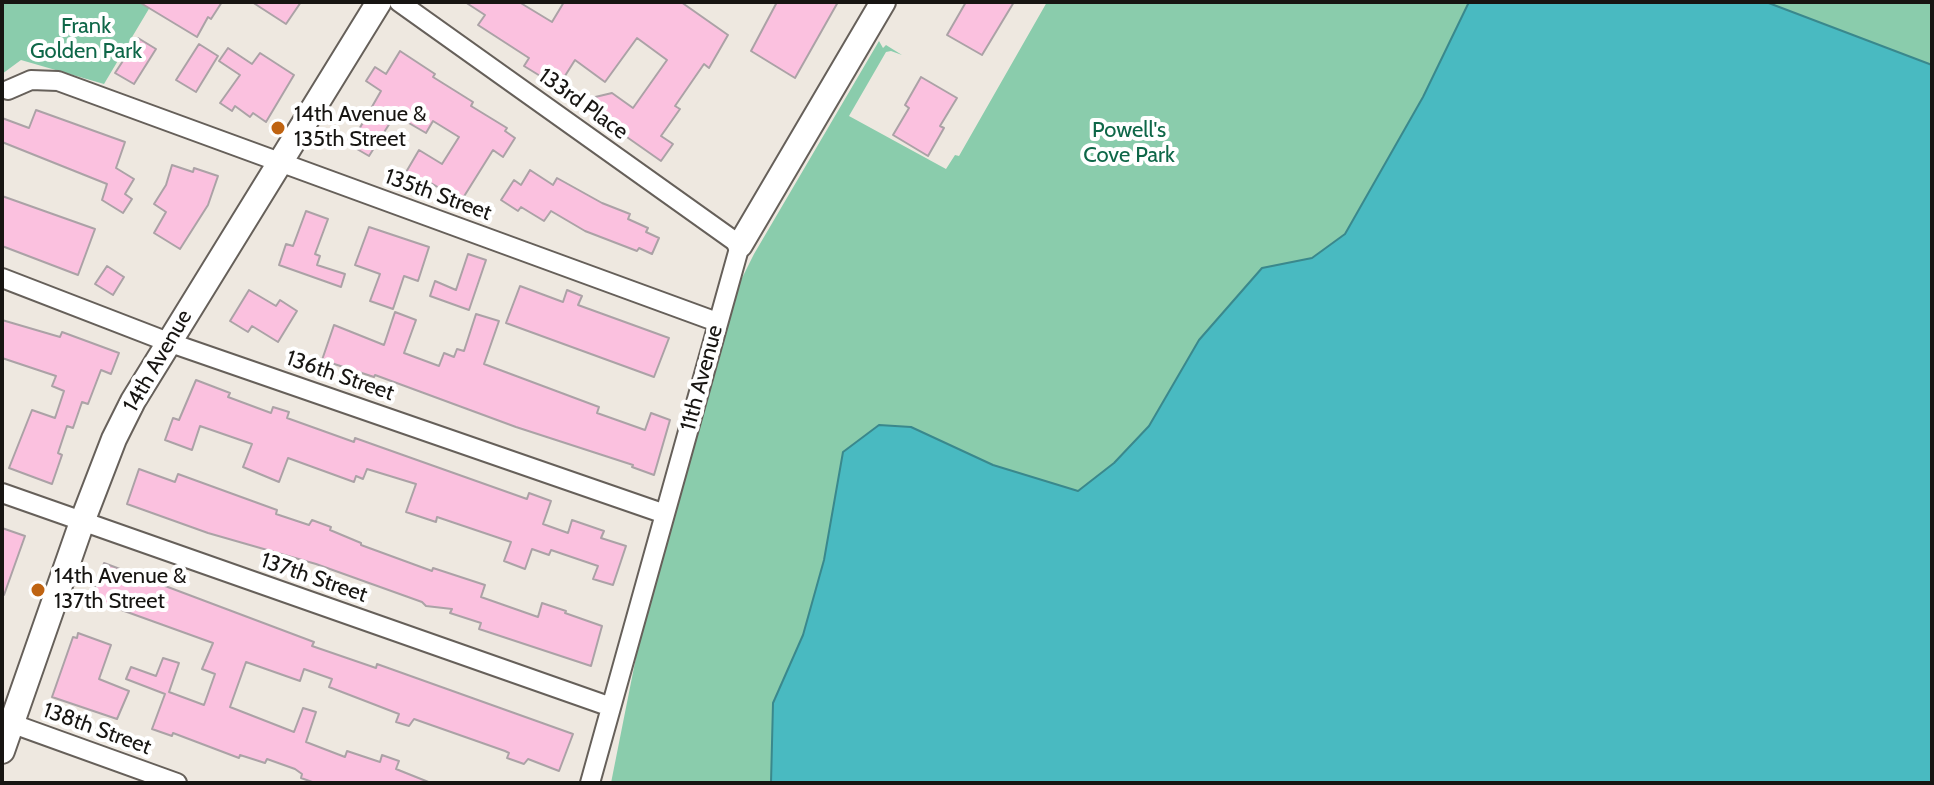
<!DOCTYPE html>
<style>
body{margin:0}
#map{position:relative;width:1934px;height:785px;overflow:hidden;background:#eee8e0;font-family:Cabin,sans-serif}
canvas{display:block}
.frame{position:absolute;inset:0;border:4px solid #171512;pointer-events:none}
</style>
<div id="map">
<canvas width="1934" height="785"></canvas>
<div class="frame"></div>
</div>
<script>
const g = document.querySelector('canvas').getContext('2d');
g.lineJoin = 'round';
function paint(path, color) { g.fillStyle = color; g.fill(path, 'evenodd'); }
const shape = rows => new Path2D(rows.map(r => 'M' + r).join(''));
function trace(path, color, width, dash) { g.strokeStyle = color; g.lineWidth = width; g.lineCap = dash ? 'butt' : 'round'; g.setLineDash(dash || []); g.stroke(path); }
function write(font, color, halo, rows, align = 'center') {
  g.font = font + ' Cabin,sans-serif'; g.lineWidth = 8; g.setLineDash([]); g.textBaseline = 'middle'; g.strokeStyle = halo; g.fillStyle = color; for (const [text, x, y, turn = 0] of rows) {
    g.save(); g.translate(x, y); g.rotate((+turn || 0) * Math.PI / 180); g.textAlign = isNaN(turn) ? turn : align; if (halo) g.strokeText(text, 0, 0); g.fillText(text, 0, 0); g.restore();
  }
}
const green = shape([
 [2,2,153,2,104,84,21,60,2,74],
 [1047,2,1469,2,1423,97,1345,234,1312,258,1262,268,1199,340,1149,426,1114,463,1078,491,993,465,843,452,824,560,803,635,773,703,771,783,611,783,643,622,728,306,754,254,879,41,883,48,886,45,902,55,891,51,886,52,849,116,946,169,955,155,959,156],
 [1766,2,1932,2,1932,65]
]);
const water = shape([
 [1469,2,1766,2,1932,65,1932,783,771,783,773,703,803,635,824,560,843,452,879,425,911,427,993,465,1078,491,1114,463,1149,426,1199,340,1262,268,1312,258,1345,234,1423,97,1469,2]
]);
const building = shape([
 [139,2,222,2,211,19,208,17,197,37,139,2],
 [252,2,301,2,286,24,252,2],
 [465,2,519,2,552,22,564,2,681,2,728,35,709,68,704,64,675,106,680,109,661,136,673,144,661,161,584,107,591,98,612,93,633,108,667,60,637,38,605,82,575,60,558,87,524,66,529,58,478,25,485,15,465,2],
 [777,2,838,2,795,78,751,51,777,2],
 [966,2,1014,2,982,55,947,35,966,2],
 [138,38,156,49,134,84,115,73,138,38],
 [199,44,218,56,196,92,176,80,199,44],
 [228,48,252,64,260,53,294,75,266,122,253,113,250,117,235,106,232,111,220,103,240,75,219,61,228,48],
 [400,51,435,74,433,77,473,102,471,106,507,128,505,131,515,138,503,157,493,150,463,198,456,194,454,197,426,180,420,190,402,179,419,150,442,164,459,137,433,121,426,133,395,115,369,156,350,145,381,91,366,81,375,67,386,74,400,51],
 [921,77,957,98,940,126,944,128,928,156,893,135,909,108,905,105,921,77],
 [36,110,125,142,116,168,134,179,125,194,132,199,123,213,102,200,107,184,2,142,2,118,29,128,36,110],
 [172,165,193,172,194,168,218,176,208,205,180,249,154,233,166,212,154,204,166,185,172,165],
 [530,170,553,185,557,178,602,203,630,214,628,219,648,228,646,232,659,238,652,254,639,248,637,251,585,231,551,211,544,221,521,207,518,211,501,200,514,180,521,185,530,170],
 [2,196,95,229,78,275,2,246,2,196],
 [306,211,328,219,315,254,320,256,317,265,345,274,341,287,279,265,286,244,293,246,306,211],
 [369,227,429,247,418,281,404,276,393,309,370,301,380,274,355,265,369,227],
 [468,254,486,260,469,310,430,296,435,281,456,290,468,254],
 [107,266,124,277,113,295,95,284,107,266],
 [520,286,563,302,567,290,582,296,578,305,669,338,654,377,506,323,520,286],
 [249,290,276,306,280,300,297,311,278,342,252,326,248,332,230,321,249,290],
 [395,312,416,320,404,353,439,366,444,353,454,357,457,349,464,351,476,314,499,321,484,364,599,407,597,413,645,430,651,413,670,420,654,475,632,467,633,465,516,427,375,375,374,377,322,360,334,325,384,345,395,312],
 [2,320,60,337,62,332,119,353,111,374,101,370,88,404,82,402,73,428,67,426,58,453,62,455,52,484,9,468,32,410,55,418,64,391,52,386,56,376,2,358,2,320],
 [196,380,230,393,228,397,271,413,273,407,289,412,287,418,354,442,355,438,527,499,529,493,551,501,543,524,568,533,572,520,604,531,601,538,626,546,613,585,593,579,598,566,551,550,549,555,532,549,525,569,504,561,511,542,437,517,436,522,406,512,416,484,367,469,363,479,356,476,354,482,288,458,279,482,243,467,252,444,200,426,192,450,165,440,173,418,179,420,196,380],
 [139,469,175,482,178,474,277,510,276,514,309,525,312,520,331,527,330,530,361,543,361,545,432,571,433,568,485,585,481,597,538,617,542,603,566,611,565,613,602,626,591,666,479,629,481,623,450,613,452,609,426,606,422,602,316,564,208,533,127,504,139,469],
 [2,528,25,536,4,595,2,595,2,528],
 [104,563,314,642,312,646,376,668,377,664,573,734,559,771,528,759,524,764,507,758,509,753,505,751,414,719,409,726,396,722,399,714,329,687,332,679,304,669,300,681,246,662,230,707,294,732,303,708,316,712,306,742,345,757,347,751,380,762,382,755,399,761,396,769,431,783,315,783,301,778,302,774,295,769,267,759,265,763,240,755,239,758,173,733,172,736,152,729,165,694,126,679,131,667,156,676,163,658,179,663,169,692,204,705,215,674,202,669,213,643,91,599,104,563],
 [78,633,111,645,99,679,129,691,117,719,52,697,73,637,77,638,78,633]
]);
const street = shape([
 [399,2,740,245,590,783],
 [8,90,31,80,58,81,717,322],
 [2,278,168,342,665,514],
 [2,493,611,707],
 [2,720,177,783]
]);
const secondary = shape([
 [740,245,883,2],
 [2,751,82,522,114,439,133,401,379,2]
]);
const markers = [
 [278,128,8,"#bf6311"],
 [38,590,8,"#bf6311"]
];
const parkNames = [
 ["Frank",86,27],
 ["Golden Park",86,52],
 ["Powell's",1129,131],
 ["Cove Park",1129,156]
];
const streetNames = [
 ["133rd Place",583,104,36],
 ["135th Street",438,195,20],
 ["14th Avenue",158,361,-60],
 ["136th Street",340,376,19],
 ["11th Avenue",702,378,-75],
 ["137th Street",314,578,19],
 ["138th Street",97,729,20]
];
const poiNames = [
 ["14th Avenue &",294,115],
 ["135th Street",294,140],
 ["14th Avenue &",54,577],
 ["137th Street",54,602]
];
paint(green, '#8accac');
paint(water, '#49bac1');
trace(water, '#3a888c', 2);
paint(building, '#fbc1df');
trace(building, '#aba2a6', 2);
trace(street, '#66605a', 22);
trace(secondary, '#66605a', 28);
trace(street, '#fff', 18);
trace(secondary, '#fff', 24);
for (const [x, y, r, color] of markers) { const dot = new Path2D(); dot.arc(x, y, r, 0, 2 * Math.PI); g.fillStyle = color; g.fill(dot); trace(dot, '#fff', 3); }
write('22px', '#0e6748', '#fff', parkNames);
write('22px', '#171512', '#fff', streetNames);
write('22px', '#171512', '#fff', poiNames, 'left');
</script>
